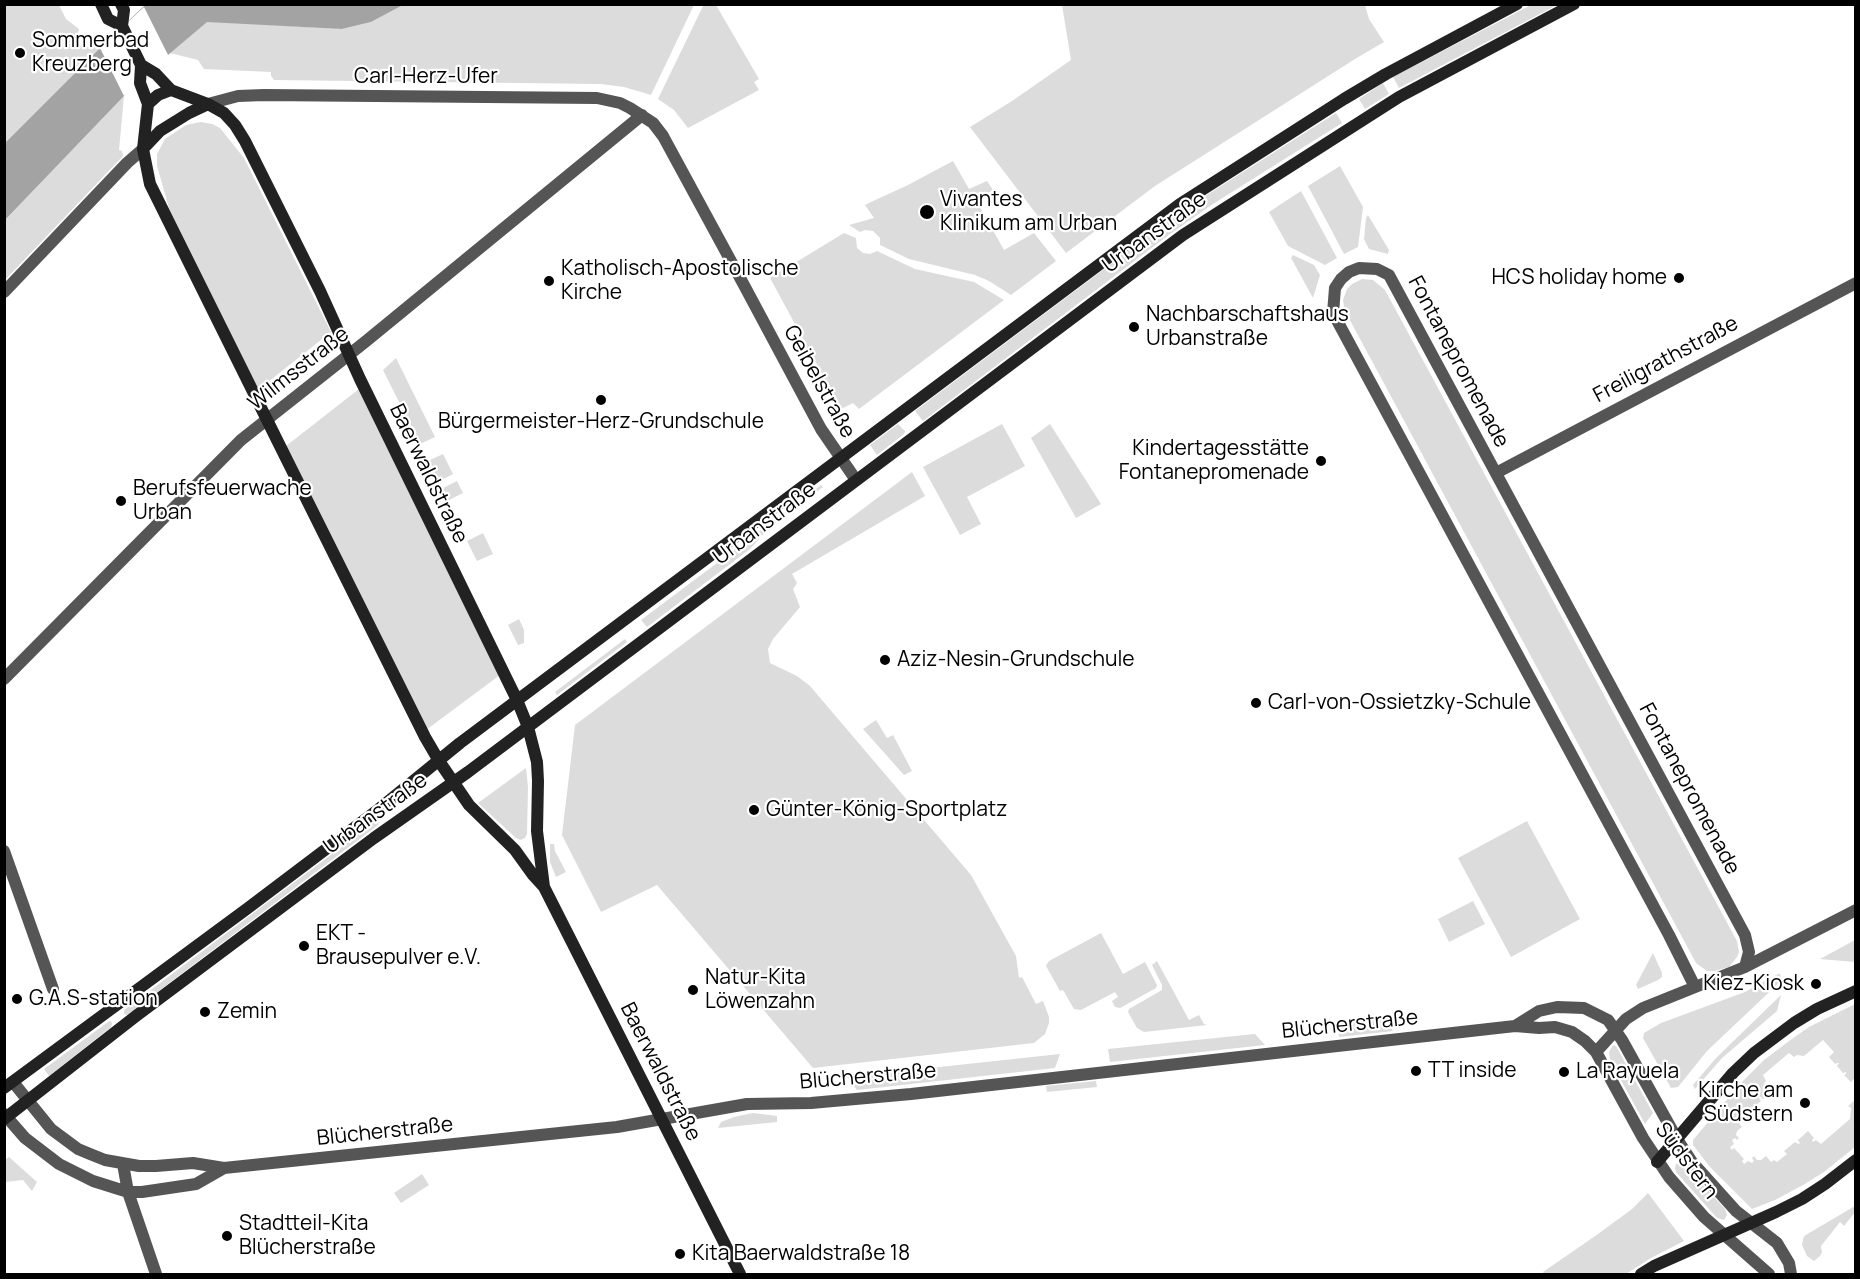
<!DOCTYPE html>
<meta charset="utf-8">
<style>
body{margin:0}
#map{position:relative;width:1860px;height:1279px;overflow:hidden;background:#fff;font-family:Manrope,sans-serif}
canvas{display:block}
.frame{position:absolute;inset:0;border:6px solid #000;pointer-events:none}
</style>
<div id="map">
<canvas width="1860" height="1279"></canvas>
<div class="frame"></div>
</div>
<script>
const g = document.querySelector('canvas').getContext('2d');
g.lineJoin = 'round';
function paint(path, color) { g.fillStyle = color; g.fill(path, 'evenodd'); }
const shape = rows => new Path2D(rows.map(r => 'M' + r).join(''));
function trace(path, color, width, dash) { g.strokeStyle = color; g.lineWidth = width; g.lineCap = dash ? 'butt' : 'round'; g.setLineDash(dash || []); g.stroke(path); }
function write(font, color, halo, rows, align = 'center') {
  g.font = font + ' Manrope,sans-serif'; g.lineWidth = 4.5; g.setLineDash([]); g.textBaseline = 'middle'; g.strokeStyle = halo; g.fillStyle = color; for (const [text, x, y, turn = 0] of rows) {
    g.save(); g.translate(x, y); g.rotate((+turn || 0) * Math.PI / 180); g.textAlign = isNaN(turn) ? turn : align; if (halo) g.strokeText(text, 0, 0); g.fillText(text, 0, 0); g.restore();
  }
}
const green = shape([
 [704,4,716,5,759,79,754,82,759,90,688,128,674,110,658,99],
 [5,5,59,5,66,19,79,29,76,45,100,48,5,143],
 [403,5,694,5,651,95,624,87,601,84,274,80,271,76,271,72,204,69,198,60,170,53,207,21,342,29,371,22],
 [1062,5,1365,5,1369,19,1384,42,1355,59,1155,186,1066,253,970,127,1012,101,1071,60],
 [1531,5,1557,5,1399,88,1393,77],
 [1383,83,1389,94,1365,109,1359,99],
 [124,96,119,150,122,151,123,156,5,280,5,220],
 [1336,113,1342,123,1213,204,1170,234,923,421,915,411,1180,212],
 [201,122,212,124,220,128,244,158,331,332,258,390,169,208,157,166,157,154,165,139,186,125],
 [953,161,969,189,987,181,993,190,976,200,1004,250,1034,233,1056,261,1011,295,989,281,975,275,909,259,880,245,880,238,873,231,865,230,860,232,849,225,874,218,865,205,871,202,908,185],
 [1340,166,1363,207,1358,247,1344,254,1308,186],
 [1301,191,1337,258,1325,265,1288,246,1269,212],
 [1368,215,1389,250,1388,254,1369,249,1364,239,1366,218],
 [844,233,856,238,857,248,863,253,870,254,877,251,915,269,974,282,1004,300,859,409,853,403,841,409,770,278],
 [1293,255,1314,265,1320,275,1313,298,1291,258],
 [1362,279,1373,280,1385,290,1737,941,1739,952,1737,957,1729,967,1715,971,1707,971,1696,963,1345,311,1343,300,1347,289,1352,284],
 [396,358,435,437,420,444,383,370],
 [359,389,500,675,426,730,286,446],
 [898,424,905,431,904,434,877,455,870,445],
 [1002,424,1025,466,967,497,981,524,960,535,923,467],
 [1050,424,1101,504,1076,518,1031,438],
 [443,454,453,474,438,482,428,461],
 [912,472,925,496,792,574,797,583,793,589,800,607,773,639,768,649,770,663,797,676,810,686,971,875,1016,956,1019,978,1022,977,1036,1004,1043,1001,1049,1017,1049,1023,1045,1034,1034,1043,813,1068,657,885,601,912,562,835,575,725],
 [457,481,463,493,447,501,441,489],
 [821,485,823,487,770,527,750,549,647,627,641,620],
 [483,533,493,554,477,561,467,541],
 [519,619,524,630,524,643,518,645,508,625],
 [625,639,627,642,557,695,555,692],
 [876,720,887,738,893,735,912,771,904,775,863,729],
 [526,768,528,787,527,834,525,838,521,840,516,838,478,803],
 [376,821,379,822,378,825,127,1015,124,1014,124,1010],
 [1527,821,1580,919,1511,957,1458,858],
 [550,844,554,844,555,851,566,872,556,877,550,862],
 [1473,901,1485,924,1449,942,1438,919],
 [1101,933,1123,974,1145,962,1157,985,1156,988,1120,1008,1115,1007,1112,1001,1118,997,1115,992,1081,1010,1074,1009,1063,990,1060,991,1046,966,1047,964,1049,961],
 [1855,940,1855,962,1820,959],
 [1653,953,1662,973,1662,977,1658,980,1638,989,1636,985],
 [1157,961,1189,1020,1199,1015,1204,1024,1207,1025,1144,1032,1137,1028,1128,1012,1129,1009,1162,990,1162,985,1152,965],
 [1778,974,1780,974,1782,980,1707,1051,1678,1087,1671,1088,1643,1038,1644,1033,1661,1023,1745,992],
 [1781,995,1777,1011,1722,1058,1695,1089,1693,1085,1716,1058],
 [1855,1004,1855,1078,1851,1082,1844,1075,1846,1074,1846,1072,1843,1073,1837,1066,1839,1063,1837,1063,1835,1064,1829,1057,1834,1052,1823,1040,1804,1056,1797,1055,1794,1057,1789,1053,1763,1075,1766,1081,1764,1083,1765,1085,1768,1083,1774,1090,1763,1099,1760,1096,1759,1098,1761,1101,1750,1110,1747,1107,1737,1115,1740,1119,1737,1121,1742,1127,1737,1131,1736,1135,1739,1138,1737,1140,1735,1138,1732,1140,1734,1144,1730,1147,1732,1150,1734,1148,1744,1159,1742,1161,1744,1164,1748,1161,1752,1163,1754,1161,1752,1158,1754,1156,1757,1160,1761,1160,1766,1156,1771,1162,1774,1160,1777,1162,1787,1154,1784,1151,1795,1142,1798,1144,1800,1143,1798,1140,1808,1131,1814,1138,1812,1140,1813,1142,1816,1140,1821,1144,1850,1119,1851,1108,1848,1106,1855,1100,1855,1147,1824,1172,1803,1185,1775,1200,1752,1209,1710,1167,1693,1145,1693,1140,1740,1084,1764,1060,1789,1041,1809,1027],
 [1386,1019,1393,1031,1339,1037,1338,1025],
 [111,1021,112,1024,111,1027,49,1076,44,1069,108,1022],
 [1255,1034,1265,1045,1110,1062,1108,1049],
 [1613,1045,1616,1046,1653,1113,1645,1124,1610,1060,1609,1052],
 [1060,1054,1055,1068,857,1090,847,1077],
 [1096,1081,1097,1087,1047,1092,1046,1086],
 [753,1113,777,1116,777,1122,718,1128,721,1122,734,1117],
 [9,1157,37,1182,32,1191,23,1180,5,1182,5,1160],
 [1682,1162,1725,1209,1727,1215,1724,1220,1717,1218,1676,1172,1675,1168,1676,1164],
 [422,1174,429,1185,401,1203,394,1193],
 [1648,1193,1684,1241,1651,1258,1626,1274,1544,1274,1543,1272,1598,1234,1632,1209],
 [1855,1206,1855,1212,1844,1226,1840,1222,1821,1246,1822,1252,1820,1256,1814,1261,1807,1256,1802,1245,1804,1236]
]);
const water = shape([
 [145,5,403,5,371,22,342,29,207,22,168,55,165,50,124,96,5,220,5,143,100,48]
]);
const pier = shape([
 [144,7,168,55,166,57,165,55,124,96,100,48]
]);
const street = shape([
 [208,104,238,96,264,95,597,98,620,103,630,108,653,123,663,136,745,287,821,429,856,480],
 [4,292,127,163,143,149],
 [1496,473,1856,283],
 [4,679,241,440,365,342,642,115],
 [4,851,53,989],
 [1695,987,1669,935,1333,313,1335,288,1341,279,1349,272,1359,268,1377,269,1389,275,1745,935,1749,952,1745,967],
 [1515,1026,1539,1011,1557,1007,1584,1008,1608,1020,1622,1040,1677,1139,1692,1162,1736,1211,1777,1243,1789,1263,1791,1274],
 [1596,1052,1626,1019,1643,1008,1745,967,1856,910],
 [13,1082,51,1129,78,1149,90,1154,105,1160,139,1166,156,1166,193,1163,224,1168,617,1127,747,1104,811,1103,911,1094,1515,1026,1539,1028,1555,1027,1572,1032,1585,1041,1596,1052,1643,1138,1669,1177,1704,1217,1769,1274],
 [4,1114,25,1138,59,1164,93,1181,128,1192,142,1192,196,1184,224,1168],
 [123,1164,128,1192,156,1274]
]);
const secondary = shape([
 [101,4,108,19,122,26],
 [121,4,124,10,122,26],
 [122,26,141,65,140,83,148,104,143,149,150,184,279,444,425,737,439,761,469,805,515,850,533,875,544,887,740,1274],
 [141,65,156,74,171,90,208,104,224,113,235,125,245,141,320,291,360,379,517,700,528,727,537,762,538,781,537,831,544,887],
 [148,104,158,95,171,90],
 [143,149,160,131,189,113,208,104],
 [4,1088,248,908,379,809,460,743,1180,204,1344,99,1386,74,1517,4],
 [4,1119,136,1016,374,838,468,772,1183,235,1399,97,1574,4],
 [1657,1162,1733,1073,1754,1053,1794,1023,1817,1009,1856,991],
 [1641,1274,1654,1266,1776,1212,1802,1199,1825,1184,1856,1160]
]);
const markers = [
 [20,53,6,"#000"],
 [927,212,8,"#000"],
 [1679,278,6,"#000"],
 [549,281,6,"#000"],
 [1134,327,6,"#000"],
 [601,400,6,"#000"],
 [1321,461,6,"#000"],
 [121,501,6,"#000"],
 [885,660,6,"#000"],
 [1256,703,6,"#000"],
 [754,810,6,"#000"],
 [304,946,6,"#000"],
 [1816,984,6,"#000"],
 [693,990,6,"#000"],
 [17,999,6,"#000"],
 [205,1012,6,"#000"],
 [1416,1071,6,"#000"],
 [1564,1072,6,"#000"],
 [1805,1103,6,"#000"],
 [227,1236,6,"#000"],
 [680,1254,6,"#000"]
];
const poiNames = [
 ["Sommerbad",32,41],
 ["Kreuzberg",32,65],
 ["Vivantes",940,200],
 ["Klinikum am Urban",940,224],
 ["Katholisch-Apostolische",561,269],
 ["Kirche",561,293],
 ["HCS holiday home",1667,278,"right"],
 ["Nachbarschaftshaus",1146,315],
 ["Urbanstraße",1146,339],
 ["Bürgermeister-Herz-Grundschule",601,422,"center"],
 ["Kindertagesstätte",1309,449,"right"],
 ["Fontanepromenade",1309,473,"right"],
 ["Berufsfeuerwache",133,489],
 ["Urban",133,513],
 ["Aziz-Nesin-Grundschule",897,660],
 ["Carl-von-Ossietzky-Schule",1268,703],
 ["Günter-König-Sportplatz",766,810],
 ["EKT -",316,934],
 ["Brausepulver e.V.",316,958],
 ["Natur-Kita",705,978],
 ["Löwenzahn",705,1002],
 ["Kiez-Kiosk",1804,984,"right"],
 ["G.A.S-station",29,999],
 ["Zemin",217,1012],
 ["TT inside",1428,1071],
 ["La Rayuela",1576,1072],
 ["Kirche am",1793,1091,"right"],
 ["Südstern",1793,1115,"right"],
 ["Stadtteil-Kita",239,1224],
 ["Blücherstraße",239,1248],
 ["Kita Baerwaldstraße 18",692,1254]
];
const streetNames = [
 ["Carl-Herz-Ufer",426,77],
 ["Urbanstraße",1155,233,-36],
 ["Freiligrathstraße",1666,360,-28],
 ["Fontanepromenade",1458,362,62],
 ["Wilmsstraße",299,369,-38],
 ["Geibelstraße",819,382,61],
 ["Baerwaldstraße",428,474,64],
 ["Urbanstraße",765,524,-37],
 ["Fontanepromenade",1689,789,62],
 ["Urbanstraße",376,814,-36],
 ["Blücherstraße",1350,1025,-6],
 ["Baerwaldstraße",660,1072,63],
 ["Blücherstraße",868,1077,-5],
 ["Blücherstraße",385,1132,-6],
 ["Südstern",1686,1161,53]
];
paint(green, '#dcdcdc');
paint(water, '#a3a3a3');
paint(pier, '#fff');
trace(street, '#555', 12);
trace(secondary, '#222', 12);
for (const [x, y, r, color] of markers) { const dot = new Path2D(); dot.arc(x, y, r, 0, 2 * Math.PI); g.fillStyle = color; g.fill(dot); trace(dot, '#fff', 2); }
write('21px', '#000', '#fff', poiNames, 'left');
write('21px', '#000', '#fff', streetNames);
</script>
